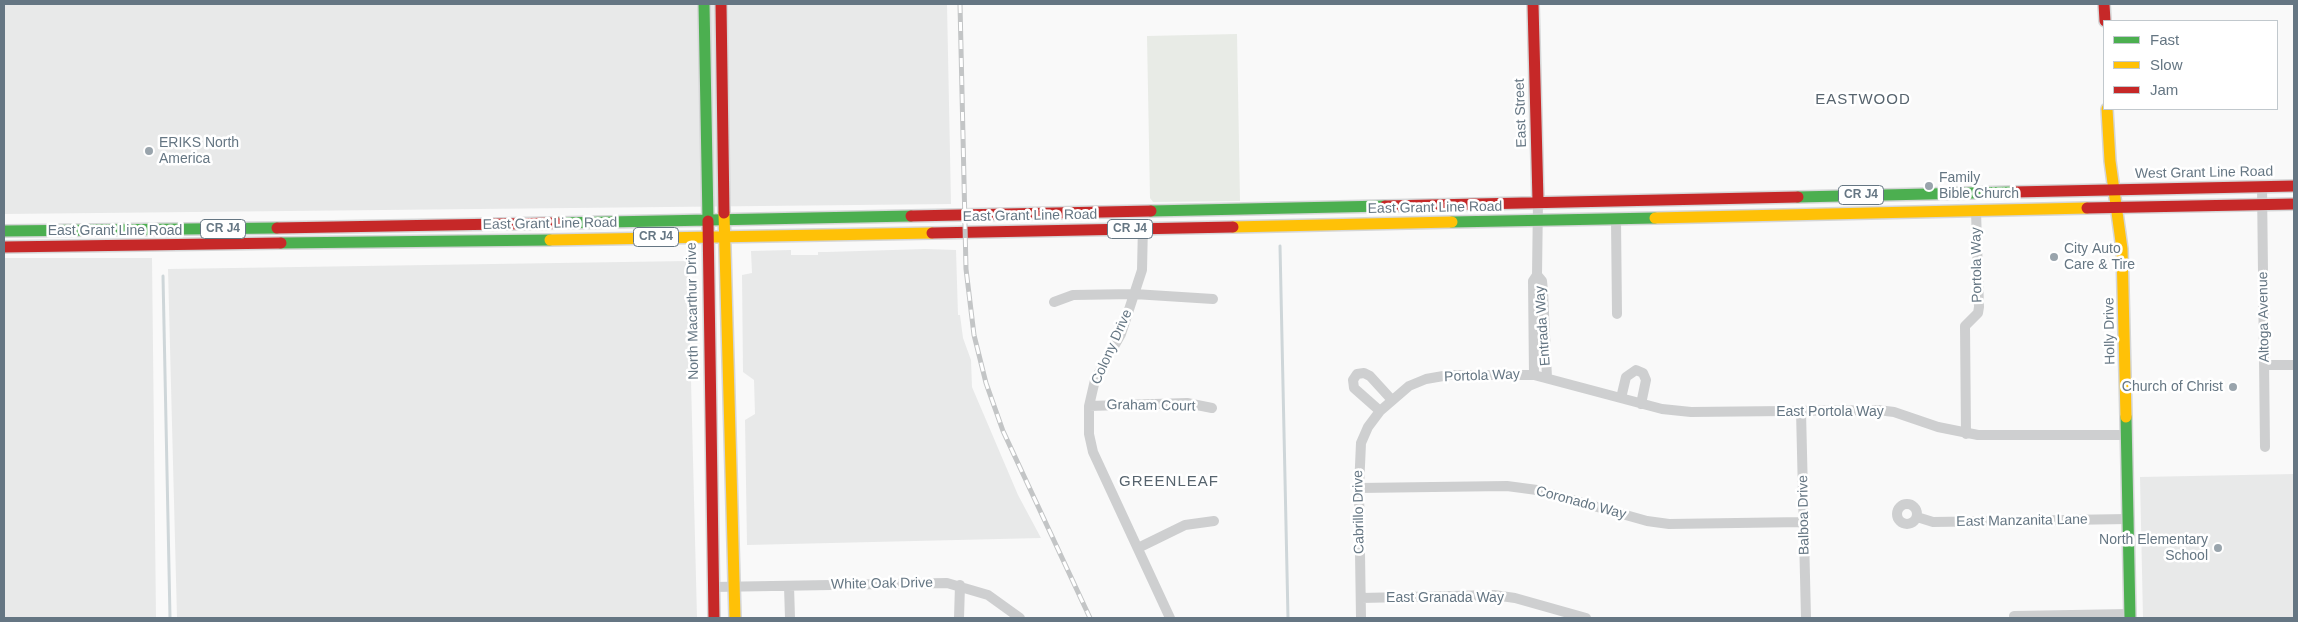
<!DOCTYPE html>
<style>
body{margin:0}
#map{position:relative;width:2298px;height:622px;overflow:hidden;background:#f9f9f9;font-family:Arial,sans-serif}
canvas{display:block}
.frame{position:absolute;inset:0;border:5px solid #657683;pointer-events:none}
.legend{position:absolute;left:2103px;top:20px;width:175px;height:90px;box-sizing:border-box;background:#fff;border:1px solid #c1c8cd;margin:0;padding:6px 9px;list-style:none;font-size:15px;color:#657683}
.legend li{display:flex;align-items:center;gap:10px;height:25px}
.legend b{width:25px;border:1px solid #c1c8cd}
</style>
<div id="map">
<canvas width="2298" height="622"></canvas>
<div class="frame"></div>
<ul class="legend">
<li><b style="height:6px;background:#4caf50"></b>Fast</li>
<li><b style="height:6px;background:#ffc107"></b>Slow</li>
<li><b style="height:6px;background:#c62828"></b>Jam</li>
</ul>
</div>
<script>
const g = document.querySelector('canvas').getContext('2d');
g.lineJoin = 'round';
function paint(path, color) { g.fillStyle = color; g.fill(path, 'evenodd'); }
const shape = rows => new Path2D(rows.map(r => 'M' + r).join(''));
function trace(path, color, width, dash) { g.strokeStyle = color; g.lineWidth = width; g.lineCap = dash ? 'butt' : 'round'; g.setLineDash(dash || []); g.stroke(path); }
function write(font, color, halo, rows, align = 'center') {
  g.font = font + ' Arial,sans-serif'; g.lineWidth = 5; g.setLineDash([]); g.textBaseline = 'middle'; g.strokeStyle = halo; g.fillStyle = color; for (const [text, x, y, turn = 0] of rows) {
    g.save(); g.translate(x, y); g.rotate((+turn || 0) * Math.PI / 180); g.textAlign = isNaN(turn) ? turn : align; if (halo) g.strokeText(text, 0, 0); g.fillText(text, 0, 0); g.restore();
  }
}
const built = shape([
 [4,4,947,4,951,204,4,214],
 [925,249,956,250,958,315,960,315,963,338,971,360,972,387,1018,495,1041,538,747,545,745,420,755,414,754,380,743,372,742,275,752,273,751,251,791,250,791,255,818,255,818,252,827,252],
 [4,258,152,258,156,618,4,618],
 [688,261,697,618,177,618,168,269],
 [2294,474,2294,618,2143,618,2140,477]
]);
const green = shape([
 [1237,34,1240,201,1153,202,1150,198,1147,36]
]);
const stream = shape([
 [1280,246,1288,618],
 [163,276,170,618]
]);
const street = shape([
 [2262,186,2265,447],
 [1616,220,1617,314],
 [1143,225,1142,270,1121,334,1095,380,1089,406,1089,434,1093,452,1170,618],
 [1537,275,1542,281,1543,291,1547,378],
 [1054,302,1073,295,1134,294,1213,299],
 [2265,365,2294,365],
 [1534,375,1533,281,1537,275,1538,201],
 [1621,398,1626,377,1636,370,1643,373,1646,380,1641,404],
 [1089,406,1187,403,1212,408],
 [1380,411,1354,388,1353,380,1357,374,1364,373,1370,376,1391,399],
 [1801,411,1806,618],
 [1966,434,1965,326,1978,313,1979,307,1976,211],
 [1359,488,1507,486,1537,490,1647,521,1669,524,1804,522],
 '1897 514a10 10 0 1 1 20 0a10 10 0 1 1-20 0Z',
 [1917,517,1933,522,2129,519],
 [1138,548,1185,525,1214,521],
 [789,586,790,618],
 [714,587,947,583,988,595,1020,618],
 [1361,598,1494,595,1515,598,1586,618],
 [2014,616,2130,614],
 [959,618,960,585],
 [1361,618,1359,488,1361,443,1368,427,1380,411,1409,386,1426,379,1449,375,1534,375,1662,409,1691,412,1878,410,1894,412,1938,427,1978,435,2127,435]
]);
const fast = shape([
 [704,4,708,221],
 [1798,197,2014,192],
 [1151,211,1385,206],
 [1452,222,1655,218],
 [558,223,911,216],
 [4,231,277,228],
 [281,243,550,240],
 [2126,417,2130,618]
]);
const slow = shape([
 [2107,109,2110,161,2122,249,2126,417],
 [724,213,735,618],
 [1655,218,2087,208],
 [1233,227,1452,222],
 [550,240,932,233]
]);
const jam = shape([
 [721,4,724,213],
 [1533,4,1538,201],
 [2104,4,2105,21],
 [2014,192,2294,186],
 [1385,206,1798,197],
 [2087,208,2294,204],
 [911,216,1151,211],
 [708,221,714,618],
 [277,228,558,223],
 [932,233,1233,227],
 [4,247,281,243]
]);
const rail = shape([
 [960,4,966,269,974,335,986,383,1003,431,1090,618]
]);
const markers = [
 [149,151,5,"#99a4ac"],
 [1929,186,5,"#99a4ac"],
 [2054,257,5,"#99a4ac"],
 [2233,387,5,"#99a4ac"],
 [2218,548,5,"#99a4ac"]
];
const shields = [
 [1861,195,45],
 [223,229,45],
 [1130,229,45],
 [656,237,45]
];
const shieldNames = [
 ["CR J4",1861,195],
 ["CR J4",223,229],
 ["CR J4",1130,229],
 ["CR J4",656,237]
];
const streetNames = [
 ["East Street",1521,113,-92],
 ["West Grant Line Road",2204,173,-1],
 ["East Grant Line Road",1435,208,-1],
 ["East Grant Line Road",1030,216,-1],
 ["East Grant Line Road",550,224,-1],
 ["East Grant Line Road",115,231],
 ["Portola Way",1977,265,-91],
 ["North Macarthur Drive",693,311,-91],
 ["Altoga Avenue",2264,317,-91],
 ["Entrada Way",1543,326,-94],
 ["Holly Drive",2110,331,-91],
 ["Colony Drive",1112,347,-66],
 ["Portola Way",1482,376,-2],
 ["Graham Court",1151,406,1],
 ["East Portola Way",1830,412],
 ["Coronado Way",1581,503,15],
 ["Cabrillo Drive",1359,512,-91],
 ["Balboa Drive",1804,515,-91],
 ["East Manzanita Lane",2022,521,-1],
 ["White Oak Drive",882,584,-1],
 ["East Granada Way",1445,598]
];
const poiNames = [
 ["ERIKS North",159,143],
 ["America",159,159],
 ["Family",1939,178],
 ["Bible Church",1939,194],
 ["City Auto",2064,249],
 ["Care & Tire",2064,265],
 ["Church of Christ",2223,387,"right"],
 ["North Elementary",2208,540,"right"],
 ["School",2208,556,"right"]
];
const neighbourhoodNames = [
 ["EASTWOOD",1863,100],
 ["GREENLEAF",1169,482]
];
paint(built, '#e8e9e9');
paint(green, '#e8ebe6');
trace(stream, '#ced6d9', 3);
trace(fast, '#d5d6d7', 14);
trace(slow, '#d5d6d7', 14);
trace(jam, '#d5d6d7', 14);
trace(street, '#cecfd0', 10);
trace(fast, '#4caf50', 11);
trace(slow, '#ffc107', 11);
trace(jam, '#c62828', 11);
trace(rail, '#c3c5c6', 5);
trace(rail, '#fff', 3, [9]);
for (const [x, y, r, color] of markers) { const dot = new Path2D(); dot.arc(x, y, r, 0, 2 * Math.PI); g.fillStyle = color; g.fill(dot); trace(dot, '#fff', 2); }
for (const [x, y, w] of shields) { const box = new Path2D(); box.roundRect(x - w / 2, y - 9.5, w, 19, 4); g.fillStyle = '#fff'; g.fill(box); trace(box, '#657683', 1); }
write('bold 12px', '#657683', null, shieldNames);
write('14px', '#657683', '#fff', streetNames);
write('14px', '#657683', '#fff', poiNames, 'left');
g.letterSpacing = '1px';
write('15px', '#57646e', '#fff', neighbourhoodNames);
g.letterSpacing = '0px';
</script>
